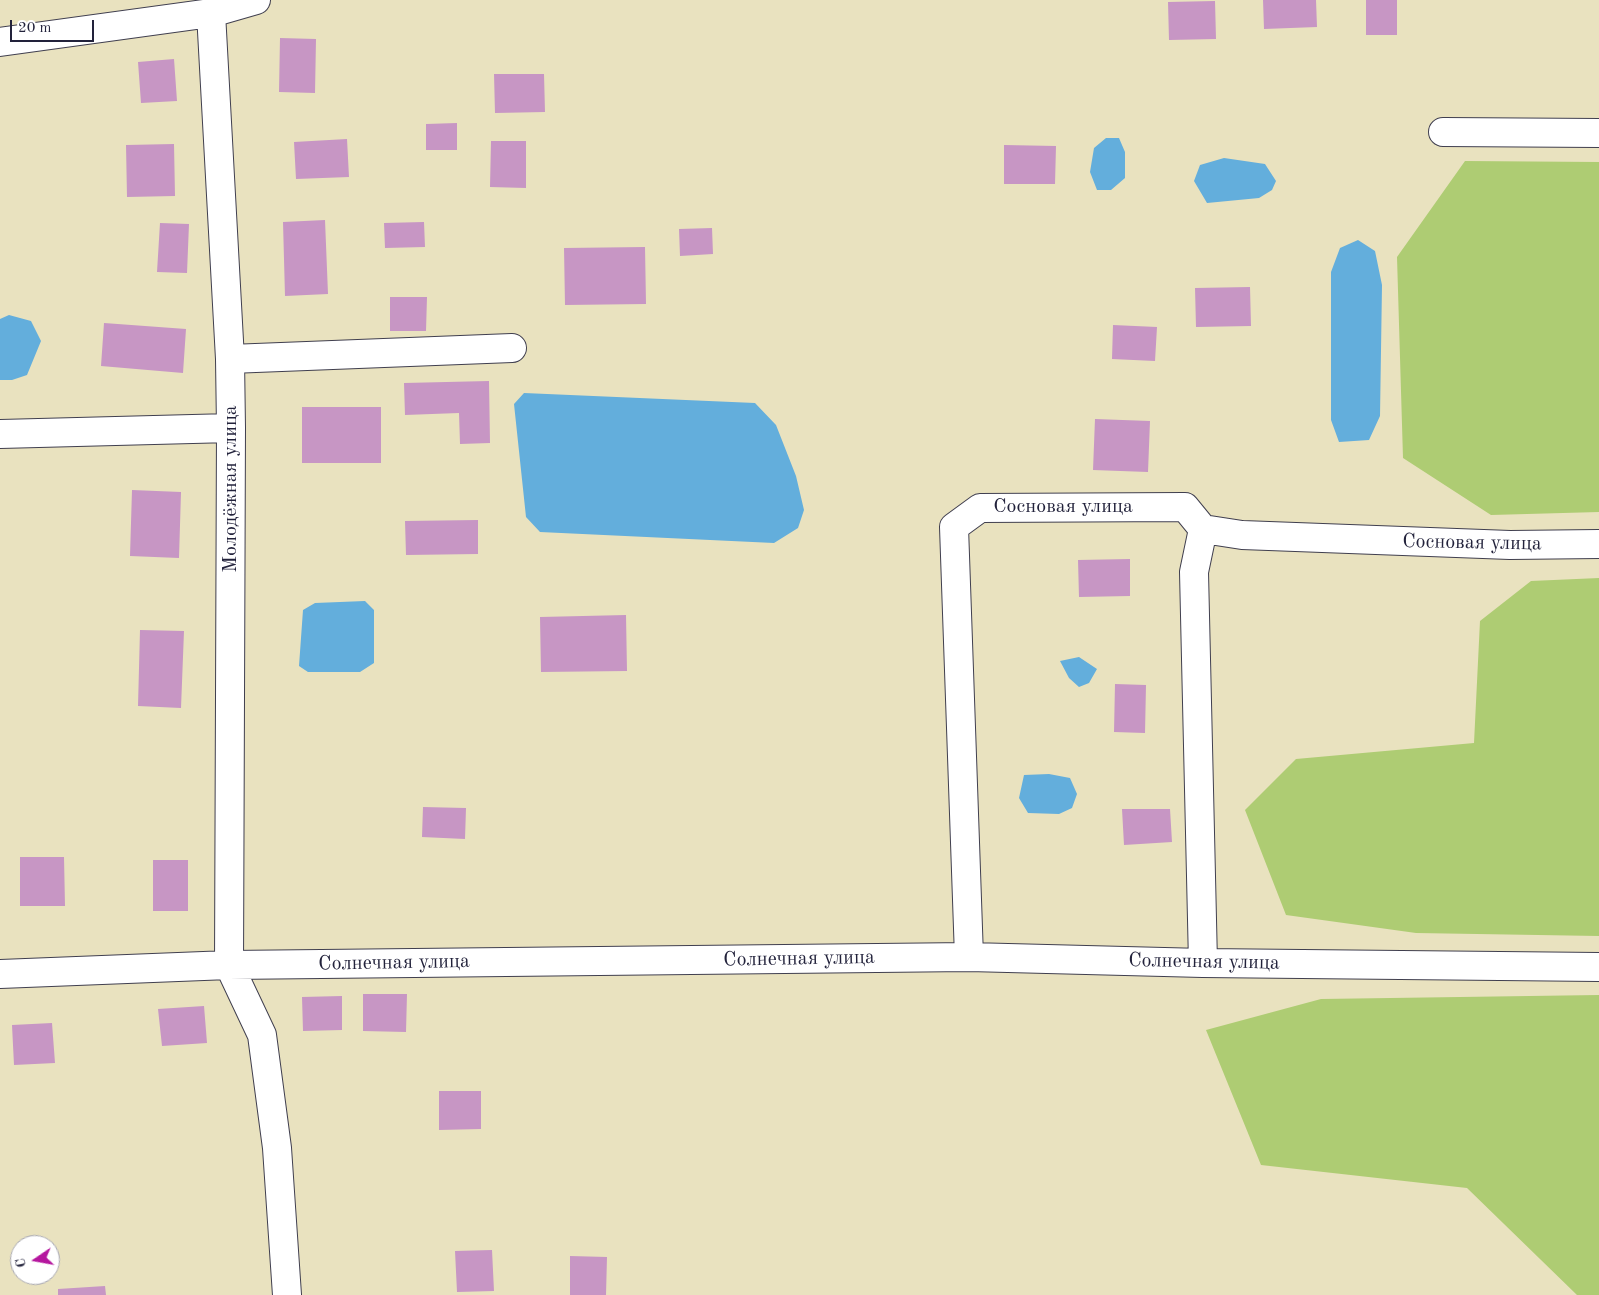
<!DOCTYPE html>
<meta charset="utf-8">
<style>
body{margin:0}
#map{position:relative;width:1599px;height:1295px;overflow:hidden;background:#e9e2bf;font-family:"Old Standard TT",serif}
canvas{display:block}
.north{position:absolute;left:10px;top:1235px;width:50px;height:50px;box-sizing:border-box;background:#fff;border:1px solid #a7a7b1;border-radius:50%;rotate:258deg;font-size:14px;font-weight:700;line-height:20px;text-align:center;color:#22223b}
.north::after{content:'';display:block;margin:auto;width:18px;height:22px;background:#b5179e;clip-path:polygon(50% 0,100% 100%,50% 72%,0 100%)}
.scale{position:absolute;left:10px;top:20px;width:84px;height:22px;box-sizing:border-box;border:2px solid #22223b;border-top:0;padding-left:6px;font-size:15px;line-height:18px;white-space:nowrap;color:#22223b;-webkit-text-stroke:4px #fff;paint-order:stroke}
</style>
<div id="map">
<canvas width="1599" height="1295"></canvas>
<div class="north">С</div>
<div class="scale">20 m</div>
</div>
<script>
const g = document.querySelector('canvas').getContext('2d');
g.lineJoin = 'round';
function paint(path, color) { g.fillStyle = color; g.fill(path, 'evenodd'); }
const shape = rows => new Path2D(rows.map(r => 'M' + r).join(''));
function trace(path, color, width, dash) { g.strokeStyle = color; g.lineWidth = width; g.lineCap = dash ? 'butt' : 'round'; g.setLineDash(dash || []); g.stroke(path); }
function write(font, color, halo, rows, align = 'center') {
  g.font = font + ' "Old Standard TT",serif'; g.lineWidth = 4; g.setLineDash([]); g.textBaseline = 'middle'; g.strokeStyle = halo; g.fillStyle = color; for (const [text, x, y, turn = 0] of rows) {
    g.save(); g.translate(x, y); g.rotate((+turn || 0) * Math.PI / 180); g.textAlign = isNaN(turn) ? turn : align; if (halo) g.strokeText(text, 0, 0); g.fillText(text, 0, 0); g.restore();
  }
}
const green = shape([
 [1465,161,1599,162,1599,512,1491,515,1403,458,1397,257],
 [1599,578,1599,936,1416,933,1286,915,1245,810,1296,759,1474,743,1480,621,1531,581],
 [1599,995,1599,1295,1577,1295,1467,1188,1261,1165,1206,1030,1321,999]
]);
const water = shape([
 [1106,138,1119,138,1125,152,1125,178,1111,190,1097,190,1090,172,1094,148],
 [1224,158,1265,164,1276,181,1272,190,1259,198,1207,203,1194,181,1200,165],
 [1358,240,1375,251,1382,285,1380,416,1369,440,1339,442,1331,420,1331,272,1340,248],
 [9,315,31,321,41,341,27,375,12,380,0,380,0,319],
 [524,393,755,403,776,425,796,476,804,510,798,528,774,543,540,532,526,517,514,404],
 [365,601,374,610,374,663,360,672,308,672,299,666,303,610,315,603],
 [1079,657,1097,669,1089,683,1079,687,1069,678,1060,661],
 [1049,774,1070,778,1077,794,1072,808,1059,814,1028,813,1019,798,1024,775]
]);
const building = shape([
 [1263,0,1316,0,1317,27,1264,29],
 [1366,0,1397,0,1397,35,1366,35],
 [1215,1,1216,39,1169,40,1168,2],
 [280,38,316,39,315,93,279,92],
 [174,59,177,101,141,103,138,62],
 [494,74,544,74,545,112,495,113],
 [457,123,457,150,426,150,426,124],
 [347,139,349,177,296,179,294,142],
 [491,141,526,141,526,188,490,187],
 [174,144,175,196,127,197,126,145],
 [1004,145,1056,146,1055,184,1004,184],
 [325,220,328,294,285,296,283,222],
 [424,222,425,247,385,248,384,223],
 [160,223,189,224,187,273,157,272],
 [712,228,713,254,680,256,679,229],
 [645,247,646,304,565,305,564,248],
 [1250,287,1251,326,1196,327,1195,288],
 [390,297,427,297,426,331,390,331],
 [104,323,186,329,183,373,101,366],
 [1113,325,1157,327,1155,361,1112,359],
 [489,381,490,443,460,444,459,413,405,415,404,383],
 [302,407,381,407,381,463,302,463],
 [1095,419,1150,421,1148,472,1093,470],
 [132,490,181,492,179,558,130,556],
 [478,520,478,554,406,555,405,521],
 [1130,559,1130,596,1079,597,1078,560],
 [626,615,627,671,541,672,540,617],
 [140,630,184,631,181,708,138,706],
 [1115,684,1146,685,1145,733,1114,732],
 [423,807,466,808,465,839,422,837],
 [1122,809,1170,809,1172,842,1124,845],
 [20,857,64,857,65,906,20,906],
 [153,860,188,860,188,911,153,911],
 [363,994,407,994,406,1032,363,1031],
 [342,996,342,1030,303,1031,302,997],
 [204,1006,207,1043,162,1046,158,1009],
 [52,1023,55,1063,14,1065,12,1025],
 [439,1091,481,1091,481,1129,439,1130],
 [492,1250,494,1291,457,1292,455,1251],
 [570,1256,607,1257,606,1295,570,1295],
 [105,1286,106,1295,58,1295,58,1289]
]);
const minor = shape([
 [211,13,230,359,231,428,229,965,262,1035,277,1148,287,1295],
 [0,42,211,13,256,0],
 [1443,132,1599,133],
 [230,359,512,348],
 [0,434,231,428],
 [969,957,954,527,980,508,1185,507,1203,529,1242,535,1510,545,1599,544],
 [1203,963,1194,572,1203,529],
 [0,974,229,965,969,957,1203,963,1599,967]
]);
const streetNames = [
 ["Молодёжная улица",231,489,-90],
 ["Сосновая улица",1063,507],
 ["Сосновая улица",1472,543,1],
 ["Солнечная улица",799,959,-1],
 ["Солнечная улица",1204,962,1],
 ["Солнечная улица",394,963,-1]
];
paint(green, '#aecc73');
paint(water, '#63aedc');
paint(building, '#c796c4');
trace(minor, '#403f4f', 30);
trace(minor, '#fff', 28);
write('20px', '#22223b', '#fff', streetNames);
</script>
